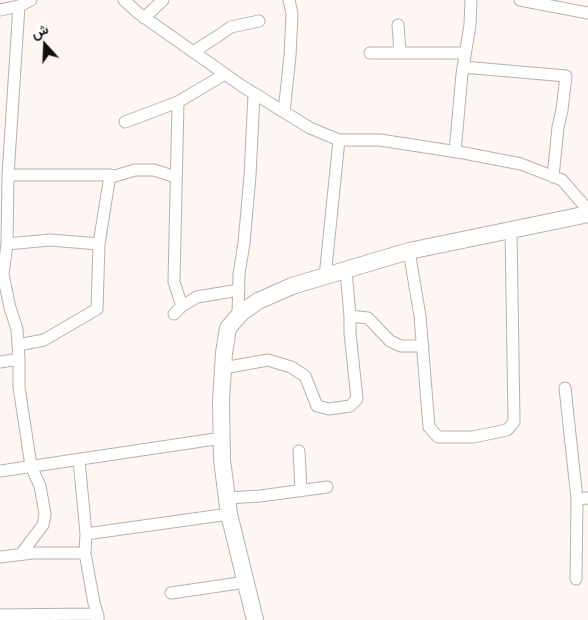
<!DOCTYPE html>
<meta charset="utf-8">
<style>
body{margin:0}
#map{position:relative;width:588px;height:620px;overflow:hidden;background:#fdf6f3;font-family:"IBM Plex Sans",Vazirmatn,sans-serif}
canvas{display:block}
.north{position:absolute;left:20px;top:20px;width:50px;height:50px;-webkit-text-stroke:4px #fff;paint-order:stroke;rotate:340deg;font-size:14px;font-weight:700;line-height:20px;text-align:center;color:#110e0d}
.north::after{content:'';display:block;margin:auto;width:18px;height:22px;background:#110e0d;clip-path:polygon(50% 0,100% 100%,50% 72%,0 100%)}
</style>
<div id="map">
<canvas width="588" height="620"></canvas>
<div class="north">ش</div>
</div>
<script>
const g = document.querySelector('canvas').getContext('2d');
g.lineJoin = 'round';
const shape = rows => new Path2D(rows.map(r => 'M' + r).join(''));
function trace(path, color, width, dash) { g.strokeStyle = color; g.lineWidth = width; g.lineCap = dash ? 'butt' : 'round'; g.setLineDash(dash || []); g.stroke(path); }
const street = shape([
 [124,0,138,13,242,86,310,128,339,140,380,140,464,153,521,164,562,180,588,210],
 [520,0,588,13],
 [0,10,19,6,31,0],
 [144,18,163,0],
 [398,25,400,53],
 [193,52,218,36,231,27,259,21],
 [370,53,465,53],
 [463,67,566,76,562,110,558,127,553,177],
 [178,102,174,282,182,306],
 [284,112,290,56,292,14,289,0],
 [125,122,178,102,225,74],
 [455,152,462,74,470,25,471,0],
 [8,175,110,175],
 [7,244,8,175,19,6],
 [409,251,420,316,429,427,438,437,473,437,507,430,514,422,511,230],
 [325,277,339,140],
 [174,314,182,306,197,297,239,290],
 [238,316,239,274,244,243,250,176,254,94],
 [350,316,368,318,390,341,401,346,423,346],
 [18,345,44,340,97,309,99,244],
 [0,362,19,359],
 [223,368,268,360,291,367,305,376,317,406,329,409,350,406,357,399,350,333,350,316,346,271],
 [565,388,577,499,588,498],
 [299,451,301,490],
 [79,460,86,534,85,553,94,603,98,616,98,620],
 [0,471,222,438],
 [227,498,260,496,327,487],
 [86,534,229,514],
 [21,554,43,525,45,514,40,486,31,466,19,387,19,359,17,329,10,308,3,274,7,244,50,240,99,244,110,175,115,176,135,170,154,170,176,177],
 [0,557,33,553,85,553],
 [576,579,577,499],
 [171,593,246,582],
 [0,615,91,614,98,616]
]);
const secondary = shape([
 [255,620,229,514,222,460,221,401,224,353,228,328,241,313,258,301,292,286,409,251,588,214]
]);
trace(street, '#b8b2af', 13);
trace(secondary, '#b8b2af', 18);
trace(street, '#fff', 11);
trace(secondary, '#fff', 16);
</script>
